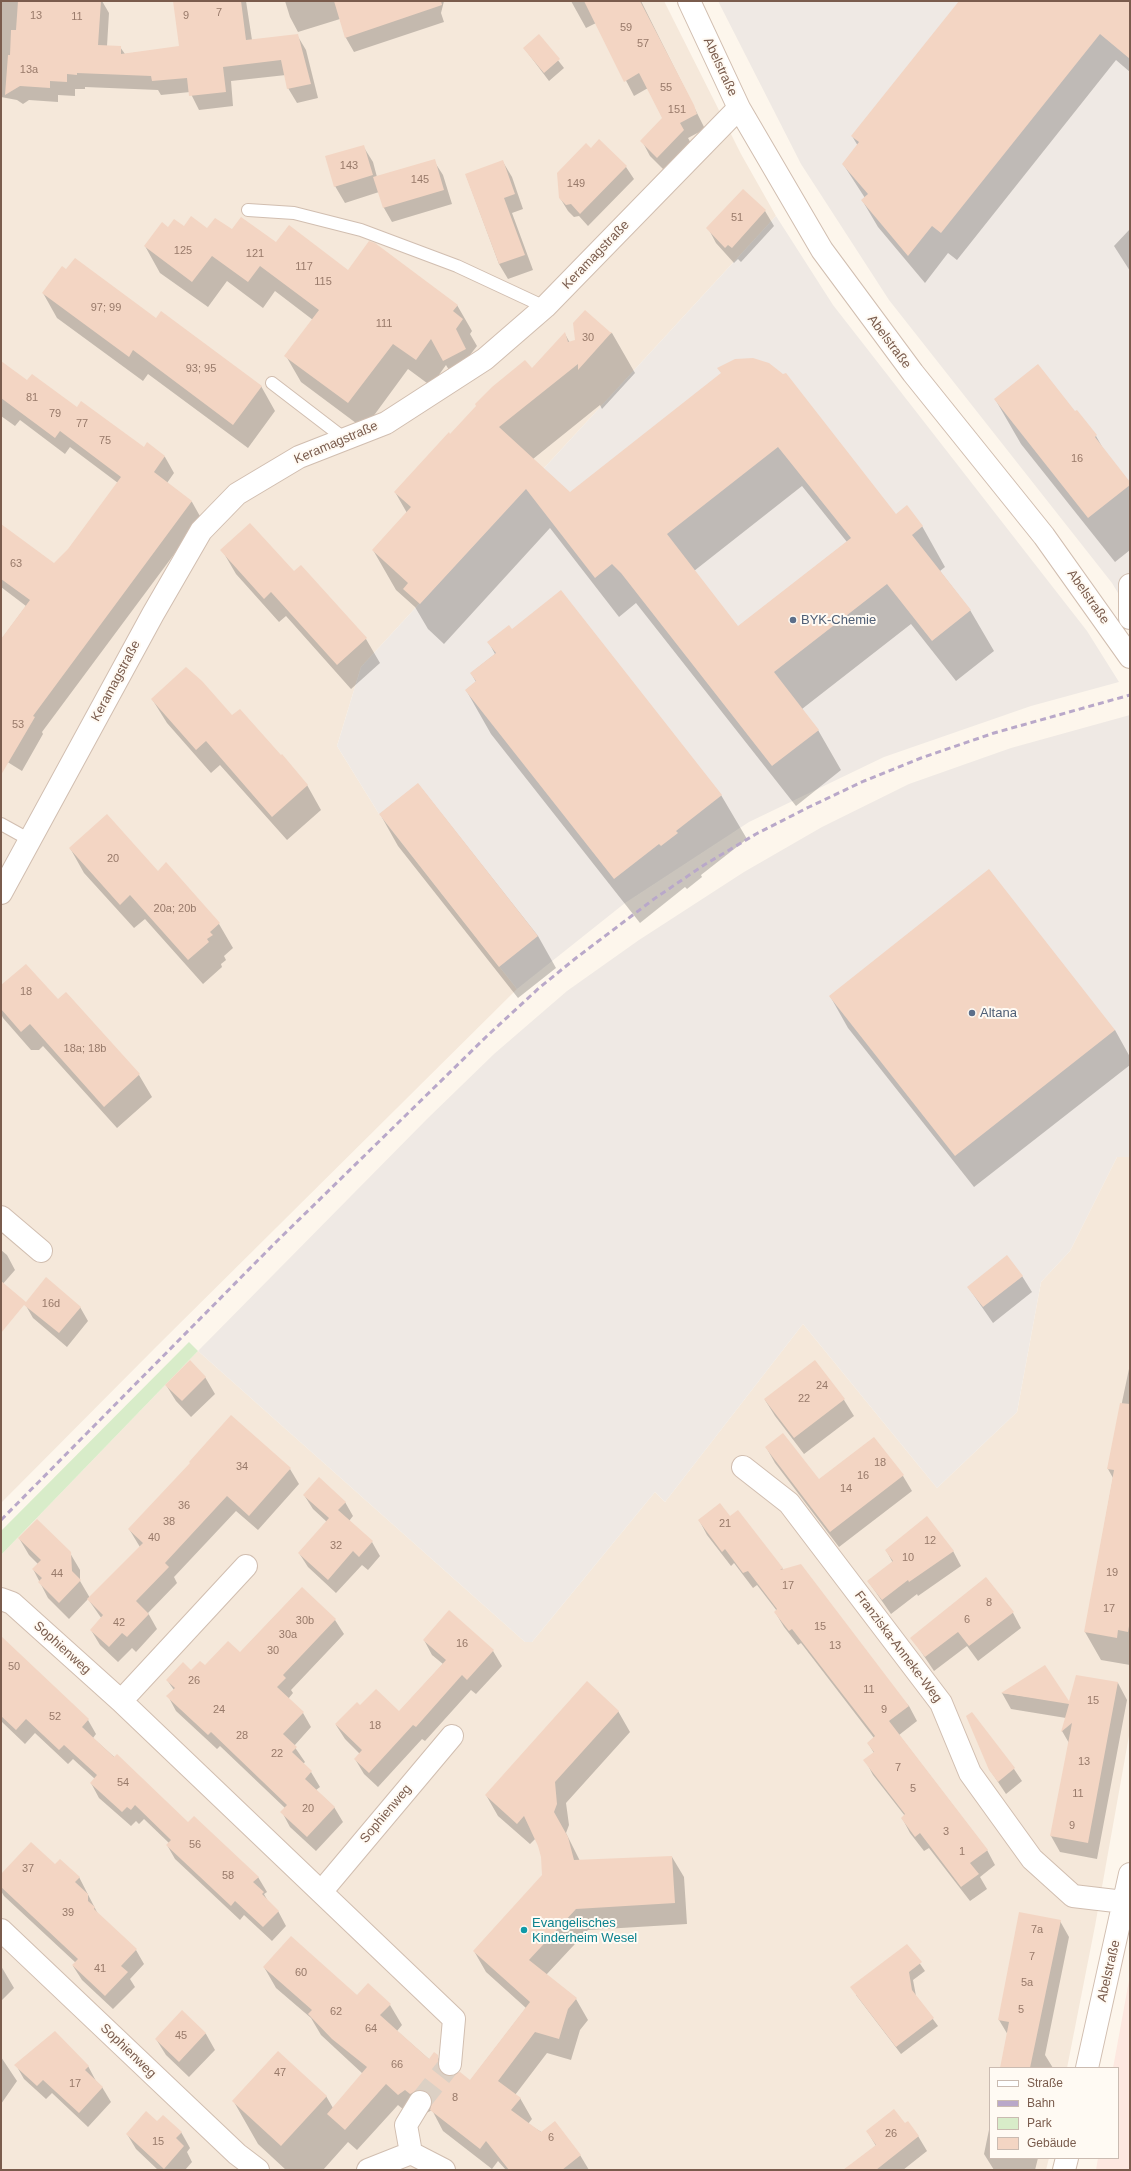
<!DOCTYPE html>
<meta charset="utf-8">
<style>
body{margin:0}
#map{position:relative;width:1131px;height:2171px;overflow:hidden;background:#fdf6ec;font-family:Helvetica,sans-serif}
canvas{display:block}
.frame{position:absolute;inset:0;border:2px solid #7a5c4d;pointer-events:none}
.legend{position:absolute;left:989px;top:2067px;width:130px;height:92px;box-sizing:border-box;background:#fffaf3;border:1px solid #cabbb1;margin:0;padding:5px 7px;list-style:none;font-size:12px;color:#7a5c4d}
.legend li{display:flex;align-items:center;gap:8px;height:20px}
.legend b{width:20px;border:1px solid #cabbb1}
</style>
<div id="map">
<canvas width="1131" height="2171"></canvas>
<div class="frame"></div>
<ul class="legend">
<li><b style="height:5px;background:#fff"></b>Straße</li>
<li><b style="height:5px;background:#b9a8c9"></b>Bahn</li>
<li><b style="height:11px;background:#d8ecc9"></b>Park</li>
<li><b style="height:11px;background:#f3d5c3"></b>Gebäude</li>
</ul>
</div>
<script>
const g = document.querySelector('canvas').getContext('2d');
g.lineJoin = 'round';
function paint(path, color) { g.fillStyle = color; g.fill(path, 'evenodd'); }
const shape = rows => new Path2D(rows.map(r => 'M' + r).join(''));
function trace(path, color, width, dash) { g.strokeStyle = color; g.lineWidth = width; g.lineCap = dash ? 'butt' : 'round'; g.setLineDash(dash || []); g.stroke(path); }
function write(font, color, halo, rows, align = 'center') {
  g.font = font + ' Helvetica,sans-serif'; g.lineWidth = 4; g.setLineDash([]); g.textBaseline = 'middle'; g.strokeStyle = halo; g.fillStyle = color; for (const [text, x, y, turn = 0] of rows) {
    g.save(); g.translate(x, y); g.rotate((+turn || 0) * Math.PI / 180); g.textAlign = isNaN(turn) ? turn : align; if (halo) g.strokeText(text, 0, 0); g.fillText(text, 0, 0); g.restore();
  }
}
const residential = shape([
 [1,1,664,1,741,154,776,216,361,667,337,746,379,814,517,989,157,1346,1,1503],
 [1117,1157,1130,1157,1130,1730,1095,1926,1067,2068,990,2068,990,2158,1049,2158,1046,2170,1,2170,1,1555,198,1351,525,1642,532,1642,655,1492,665,1502,803,1324,937,1488,1017,1412,1041,1282,1070,1251]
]);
const commercial = shape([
 [1130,1975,1130,2170,1096,2170,1098,2158,1118,2158,1118,2068,1113,2068]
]);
const industrial = shape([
 [718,1,1130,1,1130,613,1112,583,889,300,801,164],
 [776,216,833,305,1087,631,1119,682,1031,706,884,757,749,822,625,903,517,989,379,814,337,746,361,667],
 [1130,715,1130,1157,1117,1157,1070,1251,1041,1282,1017,1412,937,1488,803,1324,665,1502,655,1492,532,1642,525,1642,198,1351,427,1119,494,1054,567,991,639,940,744,872,822,827,909,784,1011,748]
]);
const green = shape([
 [189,1342,198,1351,1,1555,1,1531]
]);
const shadow = shape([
 [1,1,102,1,109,13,107,46,120,47,125,54,180,47,174,1,246,1,252,40,297,35,306,50,318,98,297,103,288,88,286,75,231,81,233,106,199,110,190,92,161,95,158,90,85,87,85,89,75,89,75,96,58,95,58,102,29,100,23,104,17,100,1,97],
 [285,1,444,1,441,13,444,22,354,52,346,38,340,19,298,32,290,17],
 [571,1,641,1,705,129,688,138,692,145,666,172,650,156,642,141,663,118,648,88,634,96,596,23,586,28],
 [960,1,1130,1,1130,72,1116,60,957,260,948,253,925,283,878,227,862,200,865,198,843,164,858,146,852,136],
 [539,36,564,68,549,81,524,48],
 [599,140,626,167,634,179,588,226,579,216,574,217,568,211,560,198,591,149],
 [363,146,373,162,377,177,434,161,443,175,452,204,392,222,384,208,379,192,345,203,335,186],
 [503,162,512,177,523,209,512,213,533,270,508,279,499,264,466,175],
 [743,190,765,211,774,226,741,262,738,259,734,263,716,243,708,228],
 [168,228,232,231,276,244,348,271,457,305,472,331,470,334,477,346,470,355,481,375,459,387,446,365,431,386,408,369,364,429,301,382,286,356,313,320,275,291,263,308,227,281,208,307,160,273,145,246],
 [1130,229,1130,271,1114,246],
 [43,293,156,319,261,386,275,411,248,448,148,374,143,381,57,318],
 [612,333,635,373,602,409,600,405,533,459,570,493,722,374,896,515,922,526,945,567,940,571,970,610,994,651,956,681,911,624,802,709,818,730,841,770,796,806,636,603,619,617,550,528,444,644,428,629,415,607,396,590,373,550,407,513,395,492,451,436,532,369,565,334,570,343],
 [802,486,847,542,738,627,694,571],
 [1,362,27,382,77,408,144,448,147,444,165,457,174,473,167,483,192,502,201,518,42,732,43,734,22,771,1,758,1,640,26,606,1,587,1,525,54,565,69,549,118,483,70,447,65,454,20,420,15,426,1,416],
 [995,399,1075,413,1096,436,1105,452,1130,483,1130,550,1115,562,1021,444],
 [222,550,294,572,366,639,380,663,351,689,286,616,279,622,236,574],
 [512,630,721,795,747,839,701,875,702,877,687,889,685,887,640,923,491,734,466,690,476,682,471,673,495,654,489,643],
 [152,699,232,717,307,785,321,810,287,840,220,765,211,773,167,723],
 [418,784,538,936,556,968,518,998,398,846,380,814],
 [70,848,157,872,219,924,233,948,224,956,226,960,221,964,222,967,203,984,145,919,134,928,84,873],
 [1,987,58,1000,66,993,139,1075,152,1097,117,1128,43,1046,39,1050,31,1050,3,1018,1,1014],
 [830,996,1115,1030,1130,1057,1130,1065,974,1187,848,1028],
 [1,1250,7,1255,15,1270,1,1286],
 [1022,1276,1032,1292,993,1323,968,1287],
 [25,1304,80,1307,88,1321,67,1347,33,1318],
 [815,1361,844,1400,854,1416,804,1454,775,1416,765,1400],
 [1130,1364,1130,1665,1101,1660,1085,1632,1113,1478,1108,1469],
 [205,1377,215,1394,191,1417,176,1401,166,1385],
 [874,1438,903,1476,912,1491,839,1547,775,1463,766,1447,819,1480],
 [290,1469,299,1484,258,1530,236,1511,174,1577,177,1583,148,1613,157,1629,136,1652,132,1648,118,1662,100,1645,91,1630,102,1619,88,1599,69,1619,48,1598,33,1569,38,1564,29,1555,19,1538,70,1553,80,1570,80,1581,90,1598,140,1547,129,1529],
 [304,1495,345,1502,353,1516,349,1521,372,1542,380,1556,368,1570,362,1565,336,1593,308,1567,299,1553,327,1522,313,1509],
 [730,1517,782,1568,909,1706,917,1721,899,1735,987,1850,995,1865,980,1877,987,1889,970,1901,929,1848,924,1851,910,1833,902,1818,905,1816,873,1775,865,1760,874,1753,868,1743,874,1738,801,1643,798,1645,784,1627,775,1612,777,1611,757,1585,753,1588,734,1563,731,1566,707,1535,699,1520],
 [886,1550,953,1551,961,1566,918,1596,917,1594,891,1614,868,1581,893,1563],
 [986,1578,1013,1613,1021,1628,978,1661,967,1646,934,1671,912,1638],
 [302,1588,335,1620,344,1634,291,1690,293,1693,288,1699,303,1713,311,1727,294,1746,305,1762,303,1764,311,1772,320,1787,316,1790,334,1807,343,1822,316,1851,290,1827,282,1812,285,1808,220,1746,217,1749,176,1711,168,1696,174,1690,167,1680,240,1653],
 [1,1639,88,1720,96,1734,93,1738,188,1823,258,1877,267,1892,264,1894,269,1903,278,1911,286,1926,272,1941,244,1915,240,1920,175,1859,167,1845,169,1843,144,1819,139,1824,136,1821,131,1826,99,1798,91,1783,95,1779,73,1759,68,1764,35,1733,25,1744,1,1721],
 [424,1640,493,1651,502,1666,476,1694,471,1690,425,1741,422,1739,378,1787,364,1774,355,1759,360,1754,345,1739,336,1725,360,1706,399,1712,443,1664,432,1655],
 [1118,1683,1127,1700,1097,1859,1060,1852,1051,1836,1069,1743,1062,1731,1066,1718,1011,1709,1002,1693,1070,1703],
 [618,1711,630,1732,566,1803,569,1825,566,1833,580,1861,672,1857,684,1877,687,1924,588,1930,546,1975,576,1999,588,2020,580,2030,571,2060,547,2053,515,2095,520,2098,532,2119,528,2124,580,2155,589,2170,506,2170,498,2161,492,2169,443,2131,432,2110,423,2115,410,2115,398,2105,357,2150,348,2142,323,2170,286,2170,258,2144,234,2102,326,2096,333,2108,363,2074,321,2035,311,2018,276,1988,264,1967,390,2005,402,2025,397,2031,430,2060,437,2056,450,2077,470,2081,526,2008,486,1972,474,1951,543,1876,542,1856,536,1838,530,1844,498,1816,486,1795],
 [972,1714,1014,1769,1022,1781,1006,1794,990,1770],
 [55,1865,79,1877,98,1914,136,1950,144,1964,130,1979,135,1987,113,2009,82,1980,73,1966,76,1963,4,1896,1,1891,1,1876],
 [1060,1921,1069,1937,1045,2055,1053,2068,1001,2068,1008,2035,999,2020],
 [907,1945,925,1971,913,1980,916,1996,938,2026,901,2054,856,1995],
 [1,1966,14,1988,1,2001],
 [182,2012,206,2034,215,2050,189,2077,166,2055,156,2039],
 [1,2057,17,2081,1,2104],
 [16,2065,88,2066,96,2081,102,2087,111,2102,88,2127,52,2093,46,2099,24,2079],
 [157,2123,181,2132,190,2148,187,2152,192,2162,185,2170,158,2170,136,2149,127,2134],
 [905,2124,918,2136,927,2151,903,2170,844,2170,876,2146,867,2131],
 [990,2125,990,2158,1038,2158,1035,2170,994,2170,984,2154]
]);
const building = shape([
 [18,1,101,1,98,45,121,46,121,54,179,46,173,1,241,1,246,40,298,34,311,84,287,89,281,60,223,67,226,92,189,96,187,78,152,81,151,76,77,73,77,75,67,74,67,82,50,81,50,88,20,86,5,95,8,55,10,55,11,30,16,30],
 [334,1,441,1,442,5,345,38],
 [584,1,640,1,694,105,697,114,680,123,684,130,657,158,640,141,662,118,639,73,624,82],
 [959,1,1130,1,1130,59,1100,34,941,233,932,226,908,256,861,200,868,194,842,164,859,142,851,136],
 [539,34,560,59,544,73,523,48],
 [599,139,627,166,580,214,571,204,566,205,559,198,557,173,586,143,591,148],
 [364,145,373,175,334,187,325,156],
 [435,159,444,190,383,208,373,177],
 [503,160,515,194,504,198,525,255,499,264,465,174],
 [743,189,766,210,732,248,728,245,725,248,706,228],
 [191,216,207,228,215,218,232,229,241,217,276,242,289,225,348,270,369,241,375,243,458,305,453,311,463,319,456,329,466,349,443,361,431,339,416,360,393,344,348,403,284,356,319,310,260,266,248,282,212,256,192,282,144,246,162,222,168,227,174,219,184,226],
 [75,258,156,318,161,311,262,386,233,425,133,350,129,357,42,293,62,266,66,269],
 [585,310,610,332,612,332,578,370,578,364,499,427,570,492,721,373,717,368,735,359,753,358,769,363,783,374,786,373,896,514,907,505,923,526,912,535,971,610,932,641,887,584,774,672,819,730,772,766,621,573,612,564,595,578,526,489,420,604,403,589,408,583,372,550,411,507,394,492,449,432,450,434,476,406,475,404,492,387,525,360,532,368,565,332,568,342,575,340,573,323],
 [778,447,851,538,738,626,667,534],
 [1,361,27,380,32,374,77,407,81,401,144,447,147,442,165,456,154,472,192,501,33,716,35,717,1,775,1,639,30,600,1,579,1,524,54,563,68,549,121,477,60,431,55,438,1,398],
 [1038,364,1075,411,1077,410,1097,435,1095,437,1130,482,1130,485,1088,518,994,399],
 [250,523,294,571,301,565,367,638,337,665,271,592,264,599,220,550],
 [561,590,722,795,676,831,678,833,661,846,659,844,614,879,465,690,476,681,470,673,496,653,487,642,509,625,512,629],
 [186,667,202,681,232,715,240,709,281,755,282,754,308,785,272,817,206,741,196,750,151,699],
 [418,783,538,936,499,967,379,814],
 [107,814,158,871,166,862,220,923,210,932,213,935,207,939,209,942,188,960,130,895,120,905,69,848],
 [989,869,1115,1030,955,1156,829,996],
 [26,964,58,999,66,992,140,1074,104,1107,30,1024,21,1032,1,1009,1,985],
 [1007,1255,1023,1276,983,1307,967,1287],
 [46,1277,81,1307,59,1333,24,1305,1,1333,1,1281,26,1302],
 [190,1360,206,1377,182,1401,165,1385],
 [815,1360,845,1399,794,1438,764,1399],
 [1120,1403,1130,1404,1130,1620,1128,1632,1118,1630,1117,1638,1084,1632,1114,1470,1107,1469],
 [231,1415,291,1468,249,1516,227,1496,165,1563,169,1567,136,1601,149,1614,127,1637,122,1633,109,1647,90,1630,103,1615,87,1599,143,1543,128,1529,190,1463,189,1462],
 [783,1433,819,1479,874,1437,904,1475,830,1532,765,1447],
 [319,1477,346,1502,338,1510,373,1541,359,1557,353,1551,328,1580,298,1553,329,1518,303,1495],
 [720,1503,730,1516,738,1510,783,1568,780,1570,801,1564,909,1706,889,1721,988,1850,970,1863,979,1874,961,1887,920,1833,915,1837,901,1818,905,1814,863,1760,874,1752,867,1743,875,1736,792,1629,789,1631,774,1612,777,1609,748,1571,743,1573,725,1549,722,1552,698,1520],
 [927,1516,954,1551,909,1582,908,1580,882,1600,867,1581,893,1561,885,1550],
 [37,1519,71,1552,72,1571,81,1580,59,1603,38,1582,42,1578,32,1569,41,1560,18,1538],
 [986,1577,1014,1612,969,1646,958,1632,925,1657,910,1638],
 [302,1587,336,1619,283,1675,286,1678,277,1687,304,1712,283,1734,297,1747,292,1752,312,1771,305,1779,335,1807,307,1837,280,1812,287,1805,211,1732,208,1735,166,1696,175,1688,166,1680,183,1662,191,1670,200,1661,205,1665,228,1641,240,1652],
 [449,1610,494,1650,467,1680,462,1675,416,1727,413,1725,369,1773,354,1759,362,1750,335,1724,357,1702,360,1705,376,1689,399,1711,446,1660,423,1640],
 [1,1636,89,1719,82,1727,114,1757,117,1754,188,1822,194,1816,259,1877,253,1882,264,1892,262,1894,279,1911,263,1927,235,1901,231,1906,166,1845,171,1840,135,1805,131,1810,127,1807,122,1812,90,1783,97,1775,64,1745,59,1750,26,1719,16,1730,1,1716],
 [1045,1665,1069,1701,1076,1675,1118,1682,1088,1843,1050,1836,1072,1723,1061,1732,1069,1704,1001,1693],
 [587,1681,619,1711,555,1782,557,1804,554,1812,568,1837,574,1860,672,1856,675,1903,576,1909,529,1960,577,1998,568,2009,559,2039,535,2032,498,2081,521,2098,511,2110,541,2132,555,2121,581,2155,562,2170,509,2170,486,2141,480,2149,430,2110,432,2102,427,2092,420,2090,410,2094,405,2090,398,2095,386,2084,345,2130,327,2114,367,2067,332,2039,308,2014,312,2010,263,1967,291,1936,357,1995,368,1983,391,2004,380,2015,429,2059,434,2052,438,2055,439,2069,443,2074,449,2076,460,2072,470,2080,530,2002,473,1951,542,1875,541,1857,538,1846,524,1816,517,1824,485,1795],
 [972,1712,1015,1768,998,1782,989,1770,966,1716],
 [31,1842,55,1864,60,1859,80,1877,75,1882,88,1894,88,1901,95,1907,94,1909,137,1949,121,1966,128,1972,105,1996,72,1965,78,1959,1,1887,1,1874],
 [1019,1912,1061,1920,1030,2068,1000,2068,1009,2022,998,2020],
 [907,1944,922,1962,909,1972,912,1990,934,2018,896,2047,850,1987],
 [182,2010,206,2033,179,2062,155,2039],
 [55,2031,89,2066,85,2070,103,2087,79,2113,43,2080,37,2086,14,2065],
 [278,2051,327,2096,281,2146,232,2101],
 [894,2109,905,2123,908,2121,919,2136,876,2170,843,2170,876,2145,866,2131],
 [146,2111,157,2121,163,2115,182,2132,176,2138,184,2146,164,2169,126,2134]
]);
const minorTunnel = shape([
 [420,2102,450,2064]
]);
const service = shape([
 [248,210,294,213,361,230,457,266,545,307],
 [272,383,345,439],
 [1,824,30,840]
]);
const minor = shape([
 [689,1,739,108,822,250,913,373,1044,536,1130,657],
 [1130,585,1130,618],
 [1,893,153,614,201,531,237,494,299,457,386,423,485,359,545,307,739,108],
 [1,1217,41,1251],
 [743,1467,789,1503,941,1703,970,1773,1032,1859,1073,1896,1124,1902],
 [1,1599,12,1603,121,1701,454,2019,450,2064],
 [121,1701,246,1566],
 [321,1892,452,1736],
 [1,1930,237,2154,258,2170],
 [1087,2068,1130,1874],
 [420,2102,406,2125,411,2153,444,2170],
 [368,2170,411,2153],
 [1064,2170,1067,2158]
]);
const rail = shape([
 [1,1520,275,1243,487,1036,539,988,576,958,654,899,704,865,756,834,809,807,864,781,921,758,994,733,1130,695]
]);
const markers = [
 [793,620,4,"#5c6f8a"],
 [972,1013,4,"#5c6f8a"],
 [524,1930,4,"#0f9aa8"]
];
const numberNames = [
 ["7",219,13],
 ["13",36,16],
 ["9",186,16],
 ["11",77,17],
 ["59",626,28],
 ["57",643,44],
 ["13a",29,70],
 ["55",666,88],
 ["151",677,110],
 ["143",349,166],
 ["145",420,180],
 ["149",576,184],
 ["51",737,218],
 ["125",183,251],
 ["121",255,254],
 ["117",304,267],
 ["115",323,282],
 ["97; 99",106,308],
 ["111",384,324],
 ["30",588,338],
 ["93; 95",201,369],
 ["81",32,398],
 ["79",55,414],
 ["77",82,424],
 ["75",105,441],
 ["16",1077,459],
 ["63",16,564],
 ["53",18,725],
 ["20",113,859],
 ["20a; 20b",175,909],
 ["18",26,992],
 ["18a; 18b",85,1049],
 ["16d",51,1304],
 ["24",822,1386],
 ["22",804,1399],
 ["18",880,1463],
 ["34",242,1467],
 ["16",863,1476],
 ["14",846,1489],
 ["36",184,1506],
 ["38",169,1522],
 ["21",725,1524],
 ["40",154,1538],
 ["12",930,1541],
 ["32",336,1546],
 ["10",908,1558],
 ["19",1112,1573],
 ["44",57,1574],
 ["17",788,1586],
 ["8",989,1603],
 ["17",1109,1609],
 ["6",967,1620],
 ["30b",305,1621],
 ["42",119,1623],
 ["15",820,1627],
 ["30a",288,1635],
 ["16",462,1644],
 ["13",835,1646],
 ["30",273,1651],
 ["50",14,1667],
 ["26",194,1681],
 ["11",869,1690],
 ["15",1093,1701],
 ["24",219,1710],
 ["9",884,1710],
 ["52",55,1717],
 ["18",375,1726],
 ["28",242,1736],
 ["22",277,1754],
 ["13",1084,1762],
 ["7",898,1768],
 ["54",123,1783],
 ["5",913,1789],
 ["11",1078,1794],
 ["20",308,1809],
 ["9",1072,1826],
 ["3",946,1832],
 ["56",195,1845],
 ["1",962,1852],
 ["37",28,1869],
 ["58",228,1876],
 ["39",68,1913],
 ["7a",1037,1930],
 ["7",1032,1957],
 ["41",100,1969],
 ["60",301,1973],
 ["5a",1027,1983],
 ["5",1021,2010],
 ["62",336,2012],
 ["64",371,2029],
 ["45",181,2036],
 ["66",397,2065],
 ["47",280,2073],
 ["17",75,2084],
 ["8",455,2098],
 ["26",891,2134],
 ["6",551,2138],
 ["15",158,2142]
];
const streetNames = [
 ["Abelstraße",720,67,65],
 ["Keramagstraße",596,255,-46],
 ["Abelstraße",889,342,53],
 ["Keramagstraße",336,443,-23],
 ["Abelstraße",1088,597,55],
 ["Keramagstraße",116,681,-62],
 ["Franziska-Anneke-Weg",898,1647,53],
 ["Sophienweg",62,1648,42],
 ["Sophienweg",386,1814,-50],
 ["Abelstraße",1109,1971,-77],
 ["Sophienweg",128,2051,44]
];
const serviceNames = [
 ["BYK-Chemie",801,620],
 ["Altana",980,1013]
];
const cultureNames = [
 ["Evangelisches",532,1923],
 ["Kinderheim Wesel",532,1938]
];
paint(residential, '#f5e8da');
paint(commercial, '#fde8e0');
paint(industrial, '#efe9e4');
paint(green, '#d8ecc9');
paint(shadow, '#0003');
paint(building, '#f3d5c3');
trace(minorTunnel, '#dcd0c4', 22, [22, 11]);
trace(service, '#d1beb0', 14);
trace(minor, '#d1beb0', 24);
trace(service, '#fff', 12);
trace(minor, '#fff', 22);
trace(rail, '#b9a8c9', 3, [6, 4]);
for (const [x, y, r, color] of markers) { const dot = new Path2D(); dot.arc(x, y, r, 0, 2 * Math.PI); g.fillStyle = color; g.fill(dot); trace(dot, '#fffaf3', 1.5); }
write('11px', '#987a6a', null, numberNames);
write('13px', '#7a5c4d', '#fffaf3', streetNames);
write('13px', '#4e5e75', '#fffaf3', serviceNames, 'left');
write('13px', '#0d838f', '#fffaf3', cultureNames, 'left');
</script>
